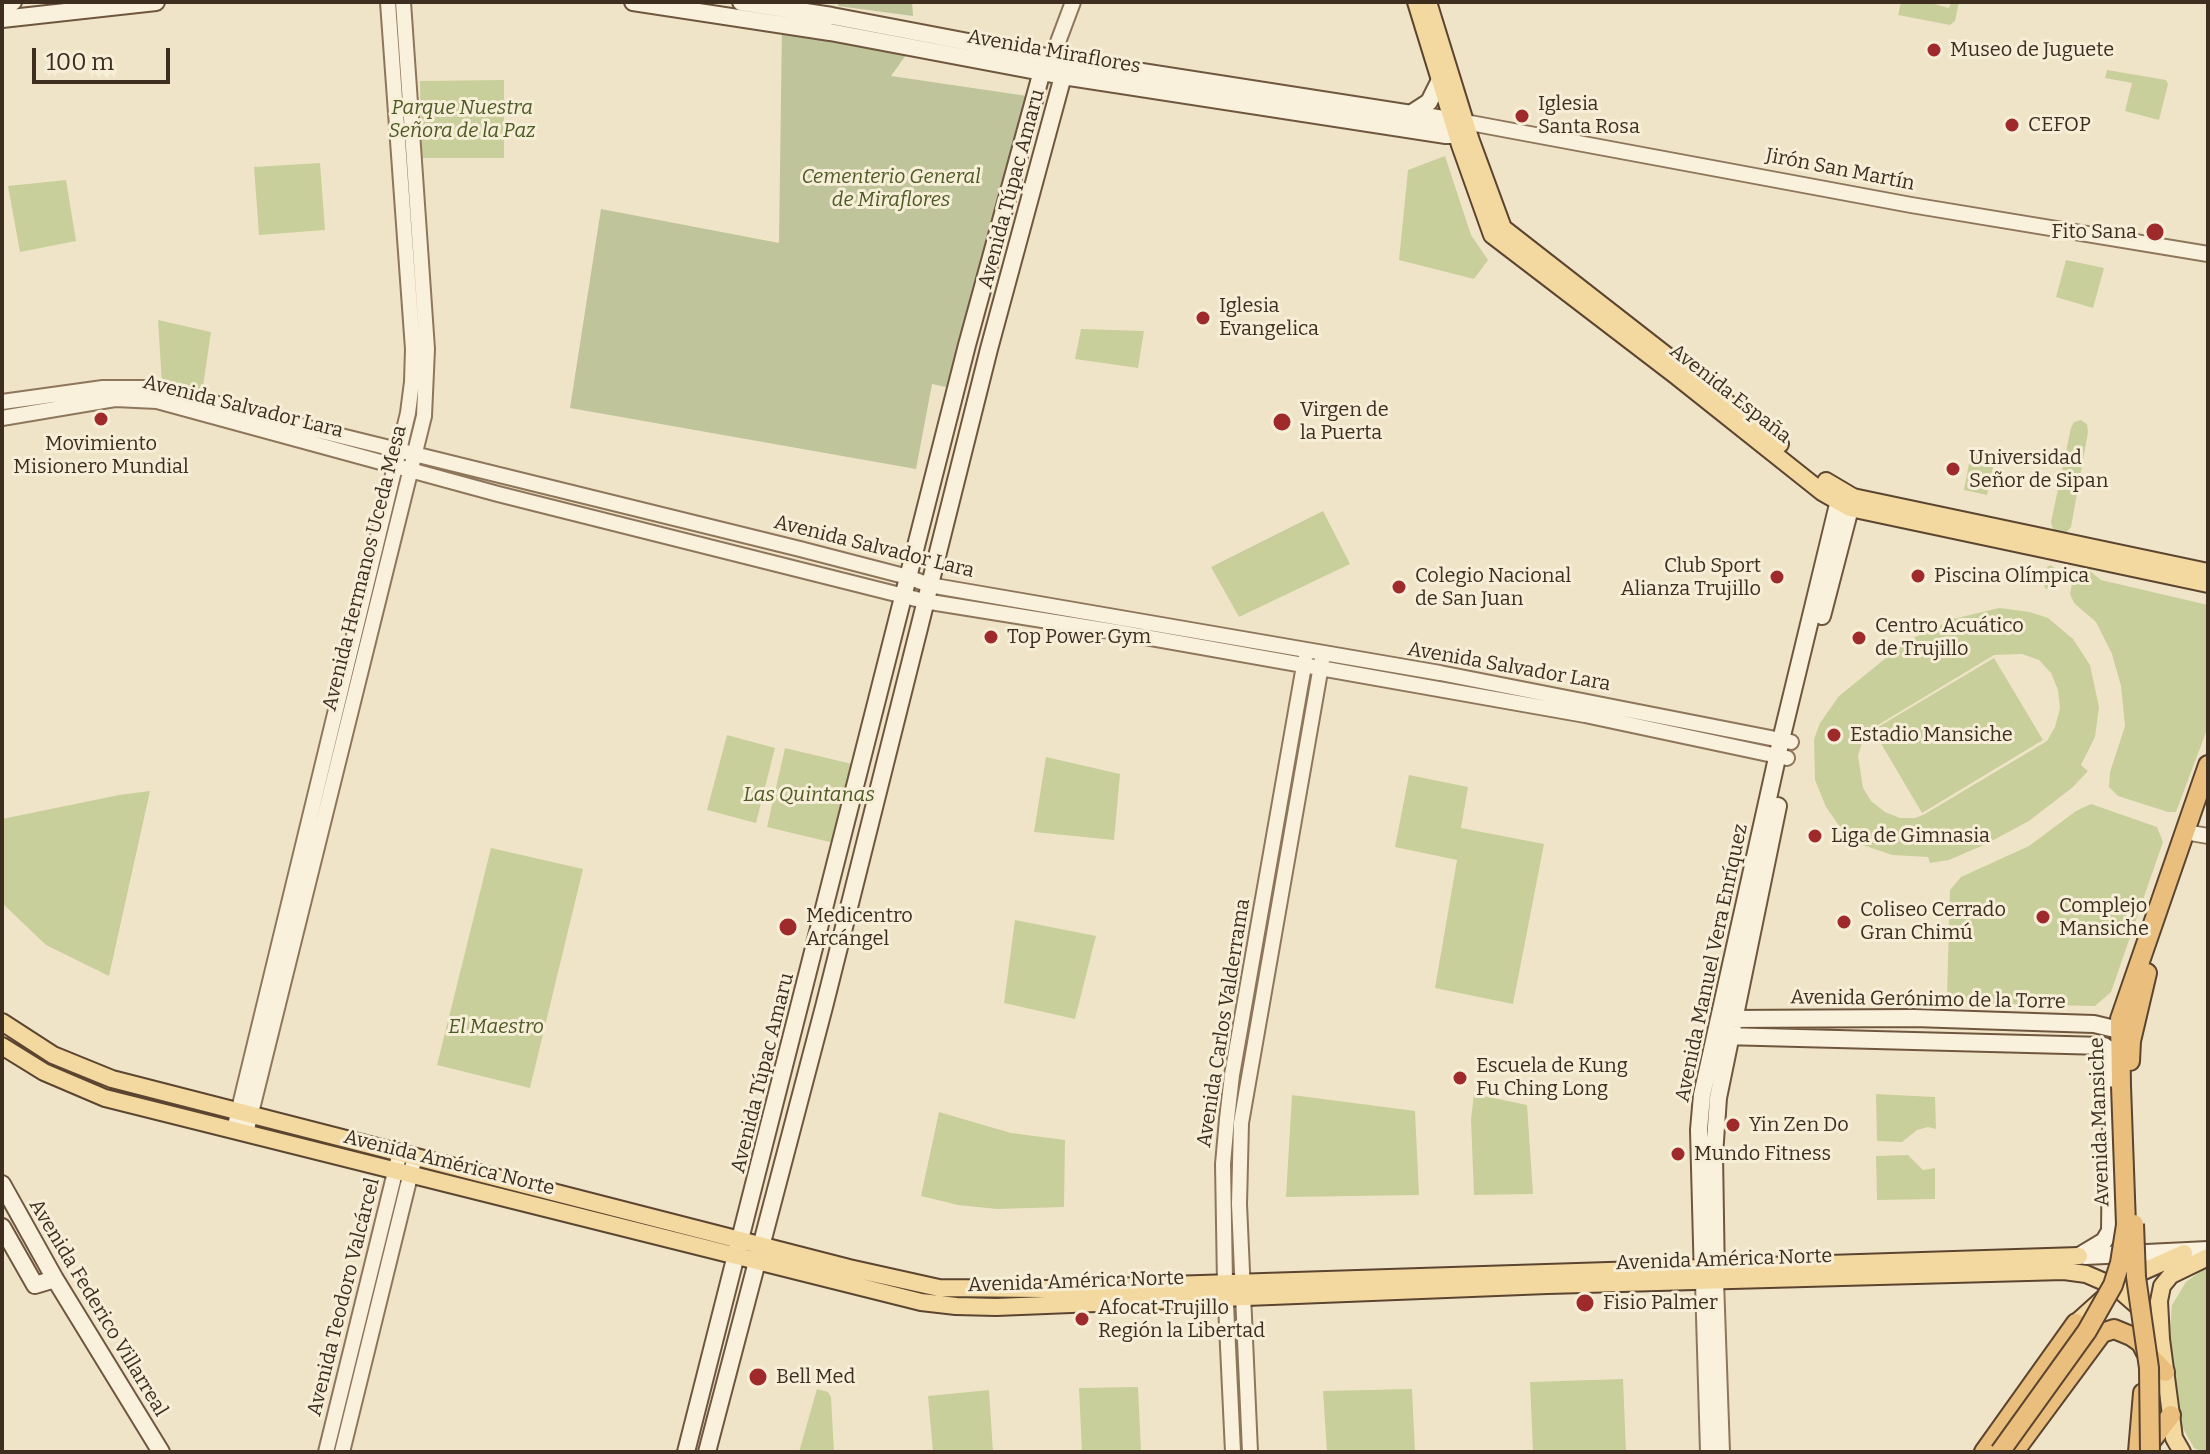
<!DOCTYPE html>
<meta charset="utf-8">
<style>
body{margin:0}
#map{position:relative;width:2210px;height:1454px;overflow:hidden;background:#f0e4c8;font-family:Bitter,serif}
canvas{display:block}
.frame{position:absolute;inset:0;border:4px solid #3d2e20;pointer-events:none}
.scale{position:absolute;left:32px;top:48px;width:138px;height:36px;box-sizing:border-box;border:4px solid #3d2e20;border-top:0;padding-left:10px;font-size:24px;line-height:28px;white-space:nowrap;color:#3d2e20;-webkit-text-stroke:6px #f7eed8;paint-order:stroke}
</style>
<div id="map">
<canvas width="2210" height="1454"></canvas>
<div class="frame"></div>
<div class="scale">100 m</div>
</div>
<script>
const g = document.querySelector('canvas').getContext('2d');
g.lineJoin = 'round';
function paint(path, color) { g.fillStyle = color; g.fill(path, 'evenodd'); }
const shape = rows => new Path2D(rows.map(r => 'M' + r).join(''));
function trace(path, color, width, dash) { g.strokeStyle = color; g.lineWidth = width; g.lineCap = dash ? 'butt' : 'round'; g.setLineDash(dash || []); g.stroke(path); }
function write(font, color, halo, rows, align = 'center') {
  g.font = font + ' Bitter,serif'; g.lineWidth = 6; g.setLineDash([]); g.textBaseline = 'middle'; g.strokeStyle = halo; g.fillStyle = color; for (const [text, x, y, turn = 0] of rows) {
    g.save(); g.translate(x, y); g.rotate((+turn || 0) * Math.PI / 180); g.textAlign = isNaN(turn) ? turn : align; if (halo) g.strokeText(text, 0, 0); g.fillText(text, 0, 0); g.restore();
  }
}
const green = shape([
 [1901,2,1927,2,1949,8,1951,2,1959,2,1955,21,1950,25,1898,15],
 [2107,70,2166,80,2168,84,2159,120,2125,111,2132,83,2105,78],
 [504,80,504,158,421,158,420,81],
 [1445,156,1471,235,1488,260,1474,279,1399,260,1408,170],
 [320,163,325,230,259,235,254,167],
 [66,180,76,241,20,252,8,186],
 [2066,260,2104,268,2093,308,2056,297],
 [158,320,211,332,202,393,162,384],
 [1081,329,1144,331,1138,368,1075,359],
 [2081,420,2087,424,2088,432,2071,527,2066,533,2059,534,2053,529,2051,522,2071,428,2074,422],
 [1971,453,1995,458,1987,495,1964,490],
 [1323,511,1350,564,1239,617,1211,567],
 [2050,565,2055,568,2056,574,2052,587,2046,589,2042,582,2045,569],
 [2086,568,2101,580,2208,605,2208,727,2176,812,2168,812,2118,796,2109,787,2110,772,2125,726,2121,686,2112,654,2096,622,2074,603,2070,594,2074,574],
 [1999,608,2030,612,2048,618,2073,639,2090,665,2099,707,2095,737,2081,765,2088,771,2073,787,2029,821,1986,844,1949,860,1930,863,1928,857,1892,855,1860,844,1840,827,1826,807,1815,780,1814,739,1820,723,1839,696,1907,641,1953,619],
 [2022,654,2039,660,2051,673,2058,690,2060,708,2055,727,2047,741,1925,814,1915,818,1900,818,1885,812,1871,801,1863,788,1858,756,1862,742,1873,728,1994,655],
 [1994,658,2043,740,1922,813,1873,730],
 [727,735,775,748,756,823,707,810],
 [785,748,852,764,834,843,767,827],
 [1046,757,1120,774,1114,840,1034,832],
 [1409,775,1468,787,1461,828,1544,844,1513,1004,1435,988,1457,860,1395,847],
 [150,791,109,976,46,945,2,903,2,819,119,795],
 [2091,804,2157,827,2163,842,2111,992,2095,1006,1954,1003,1947,996,1950,890,1961,877,2029,846,2076,811],
 [491,848,583,869,530,1088,437,1065],
 [1015,920,1096,936,1075,1019,1004,1003],
 [1474,1094,1527,1105,1533,1194,1474,1195,1471,1119],
 [1876,1094,1935,1097,1936,1129,1928,1127,1917,1130,1902,1142,1877,1141],
 [1292,1095,1415,1111,1419,1195,1286,1197],
 [939,1112,1011,1133,1065,1140,1064,1207,997,1209,958,1205,921,1196],
 [1908,1155,1923,1170,1935,1168,1935,1199,1877,1200,1876,1156],
 [2208,1266,2208,1452,2202,1452,2194,1448,2175,1414,2170,1327,2172,1305,2186,1282],
 [1623,1379,1626,1452,1533,1452,1530,1382],
 [1138,1387,1141,1452,1082,1452,1079,1388],
 [817,1389,828,1392,831,1397,834,1452,799,1452],
 [1412,1389,1415,1452,1327,1452,1323,1391],
 [989,1390,993,1452,933,1452,928,1396]
]);
const cemetery = shape([
 [838,2,912,2,913,16,838,6],
 [782,25,911,48,891,76,1027,96,955,389,932,384,916,469,570,408,601,209,779,243]
]);
const tertiary = shape([
 [1052,58,1073,2],
 [1465,122,1911,205,2208,254],
 [2,402,103,388,158,388,284,422,800,549,908,577,929,585,1440,673,1791,742],
 [2,418,115,399,157,401,498,494,924,601,1117,632,1585,715,1787,758],
 [2185,832,2208,836],
 [248,1125,424,416,427,349,403,2],
 [234,1130,408,413,412,382,413,349,388,2],
 [1716,1281,1722,1452],
 [1703,1282,1708,1452],
 [326,1452,400,1152],
 [342,1452,415,1156],
 [1233,1452,1225,1283,1223,1164,1227,1119,1232,1075,1305,660],
 [1250,1452,1239,1204,1241,1123,1322,660]
]);
const secondary = shape([
 [633,2,830,32,1063,76,1446,135,1468,135],
 [741,2,832,16,1052,58,1463,122],
 [2,3,13,2],
 [2,19,156,2],
 [1409,115,1429,102,1440,80],
 [1822,616,1853,497],
 [1726,1019,1914,1018,2094,1024,2119,1030,2127,1037],
 [1723,1036,2104,1046,2108,1049,2112,1058,2110,1231,2104,1241,2079,1256],
 [2,1184,55,1279,161,1452],
 [2,1227,35,1285,55,1279],
 [2085,1256,2208,1250],
 [1703,1280,1699,1130,1702,1095,1781,740,1841,492],
 [1716,1280,1714,1155,1718,1098,1778,806],
 [686,1452,967,345,1042,71,1052,58],
 [707,1452,824,1007,989,349,1063,76,1052,58]
]);
const primary = shape([
 [1416,2,1460,145,1492,235,1675,375,1822,492,1850,508,2208,584],
 [1428,2,1471,141,1503,228,1780,444],
 [1826,481,1853,497,2208,572],
 [2,1022,53,1055,112,1079,849,1268,939,1288,1044,1289,2079,1256],
 [2,1046,44,1072,105,1098,921,1302,956,1306,996,1307,1547,1285,2064,1271,2086,1274,2116,1287,2140,1308,2161,1339],
 [2076,1323,2116,1287,2137,1274,2184,1253],
 [2182,1452,2174,1438,2161,1339,2159,1301,2162,1286,2171,1275,2208,1257]
]);
const trunk = shape([
 [2130,1061,2131,1041,2147,973],
 [2121,1086,2120,1019,2208,765],
 [2146,1448,2171,1415],
 [1984,1452,2076,1323],
 [2014,1452,2102,1333,2114,1329,2131,1336,2141,1343,2145,1351,2165,1372],
 [2138,1452,2143,1393]
]);
const trunkBridge = shape([
 [2134,1224,2136,1277,2149,1368,2150,1452],
 [2000,1452,2087,1331,2113,1285,2120,1263,2126,1225,2121,1086]
]);
const markers = [
 [1934,50,8,"#9e2a2b"],
 [1522,116,8,"#9e2a2b"],
 [2012,125,8,"#9e2a2b"],
 [2155,232,10,"#9e2a2b"],
 [1203,318,8,"#9e2a2b"],
 [101,419,8,"#9e2a2b"],
 [1282,422,10,"#9e2a2b"],
 [1953,469,8,"#9e2a2b"],
 [1918,576,8,"#9e2a2b"],
 [1777,577,8,"#9e2a2b"],
 [1399,587,8,"#9e2a2b"],
 [991,637,8,"#9e2a2b"],
 [1859,638,8,"#9e2a2b"],
 [1834,735,8,"#9e2a2b"],
 [1815,836,8,"#9e2a2b"],
 [2043,917,8,"#9e2a2b"],
 [1844,922,8,"#9e2a2b"],
 [788,927,10,"#9e2a2b"],
 [1460,1078,8,"#9e2a2b"],
 [1733,1125,8,"#9e2a2b"],
 [1678,1154,8,"#9e2a2b"],
 [1585,1303,10,"#9e2a2b"],
 [1082,1319,8,"#9e2a2b"],
 [758,1377,10,"#9e2a2b"]
];
const poiNames = [
 ["Museo de Juguete",1950,50],
 ["Iglesia",1538,104],
 ["Santa Rosa",1538,127],
 ["CEFOP",2028,125],
 ["Fito Sana",2137,232,"right"],
 ["Iglesia",1219,306],
 ["Evangelica",1219,329],
 ["Virgen de",1300,410],
 ["la Puerta",1300,433],
 ["Movimiento",101,444,"center"],
 ["Misionero Mundial",101,467,"center"],
 ["Universidad",1969,458],
 ["Señor de Sipan",1969,481],
 ["Club Sport",1761,566,"right"],
 ["Alianza Trujillo",1761,589,"right"],
 ["Colegio Nacional",1415,576],
 ["de San Juan",1415,599],
 ["Piscina Olímpica",1934,576],
 ["Centro Acuático",1875,626],
 ["de Trujillo",1875,649],
 ["Top Power Gym",1007,637],
 ["Estadio Mansiche",1850,735],
 ["Liga de Gimnasia",1831,836],
 ["Complejo",2059,906],
 ["Mansiche",2059,929],
 ["Coliseo Cerrado",1860,910],
 ["Gran Chimú",1860,933],
 ["Medicentro",806,916],
 ["Arcángel",806,939],
 ["Escuela de Kung",1476,1066],
 ["Fu Ching Long",1476,1089],
 ["Yin Zen Do",1749,1125],
 ["Mundo Fitness",1694,1154],
 ["Fisio Palmer",1603,1303],
 ["Afocat Trujillo",1098,1308],
 ["Región la Libertad",1098,1331],
 ["Bell Med",776,1377]
];
const streetNames = [
 ["Avenida Miraflores",1054,52,10],
 ["Jirón San Martín",1840,170,11],
 ["Avenida Túpac Amaru",1012,189,-75],
 ["Avenida España",1730,394,38],
 ["Avenida Salvador Lara",243,407,14],
 ["Avenida Salvador Lara",874,547,14],
 ["Avenida Hermanos Uceda Mesa",365,568,-76],
 ["Avenida Salvador Lara",1509,667,10],
 ["Avenida Manuel Vera Enríquez",1712,963,-78],
 ["Avenida Gerónimo de la Torre",1928,1000,1],
 ["Avenida Carlos Valderrama",1224,1023,-81],
 ["Avenida Túpac Amaru",763,1073,-76],
 ["Avenida Mansiche",2100,1122,-92],
 ["Avenida América Norte",449,1163,14],
 ["Avenida América Norte",1724,1260,-2],
 ["Avenida América Norte",1076,1282,-2],
 ["Avenida Teodoro Valcárcel",344,1297,-76],
 ["Avenida Federico Villarreal",98,1308,59]
];
const parkNames = [
 ["Parque Nuestra",462,108],
 ["Señora de la Paz",462,131],
 ["Cementerio General",891,177],
 ["de Miraflores",891,200],
 ["Las Quintanas",809,795],
 ["El Maestro",496,1027]
];
paint(green, '#c9cf9b');
paint(cemetery, '#bfc49a');
trace(tertiary, '#8d765c', 18);
trace(secondary, '#6f573f', 20);
trace(primary, '#5b4430', 20);
trace(trunk, '#5b4430', 22);
trace(tertiary, '#faf1dc', 14);
trace(secondary, '#faf1dc', 16);
trace(primary, '#f3d9a0', 16);
trace(trunk, '#eabe7c', 18);
trace(trunkBridge, '#5b4430', 22, []);
trace(trunkBridge, '#eabe7c', 18);
for (const [x, y, r, color] of markers) { const dot = new Path2D(); dot.arc(x, y, r, 0, 2 * Math.PI); g.fillStyle = color; g.fill(dot); trace(dot, '#f7eed8', 3); }
write('20px', '#3d2e20', '#f7eed8', poiNames, 'left');
write('20px', '#3d2e20', '#f7eed8', streetNames);
write('italic 20px', '#4d5a26', '#f7eed8', parkNames);
</script>
